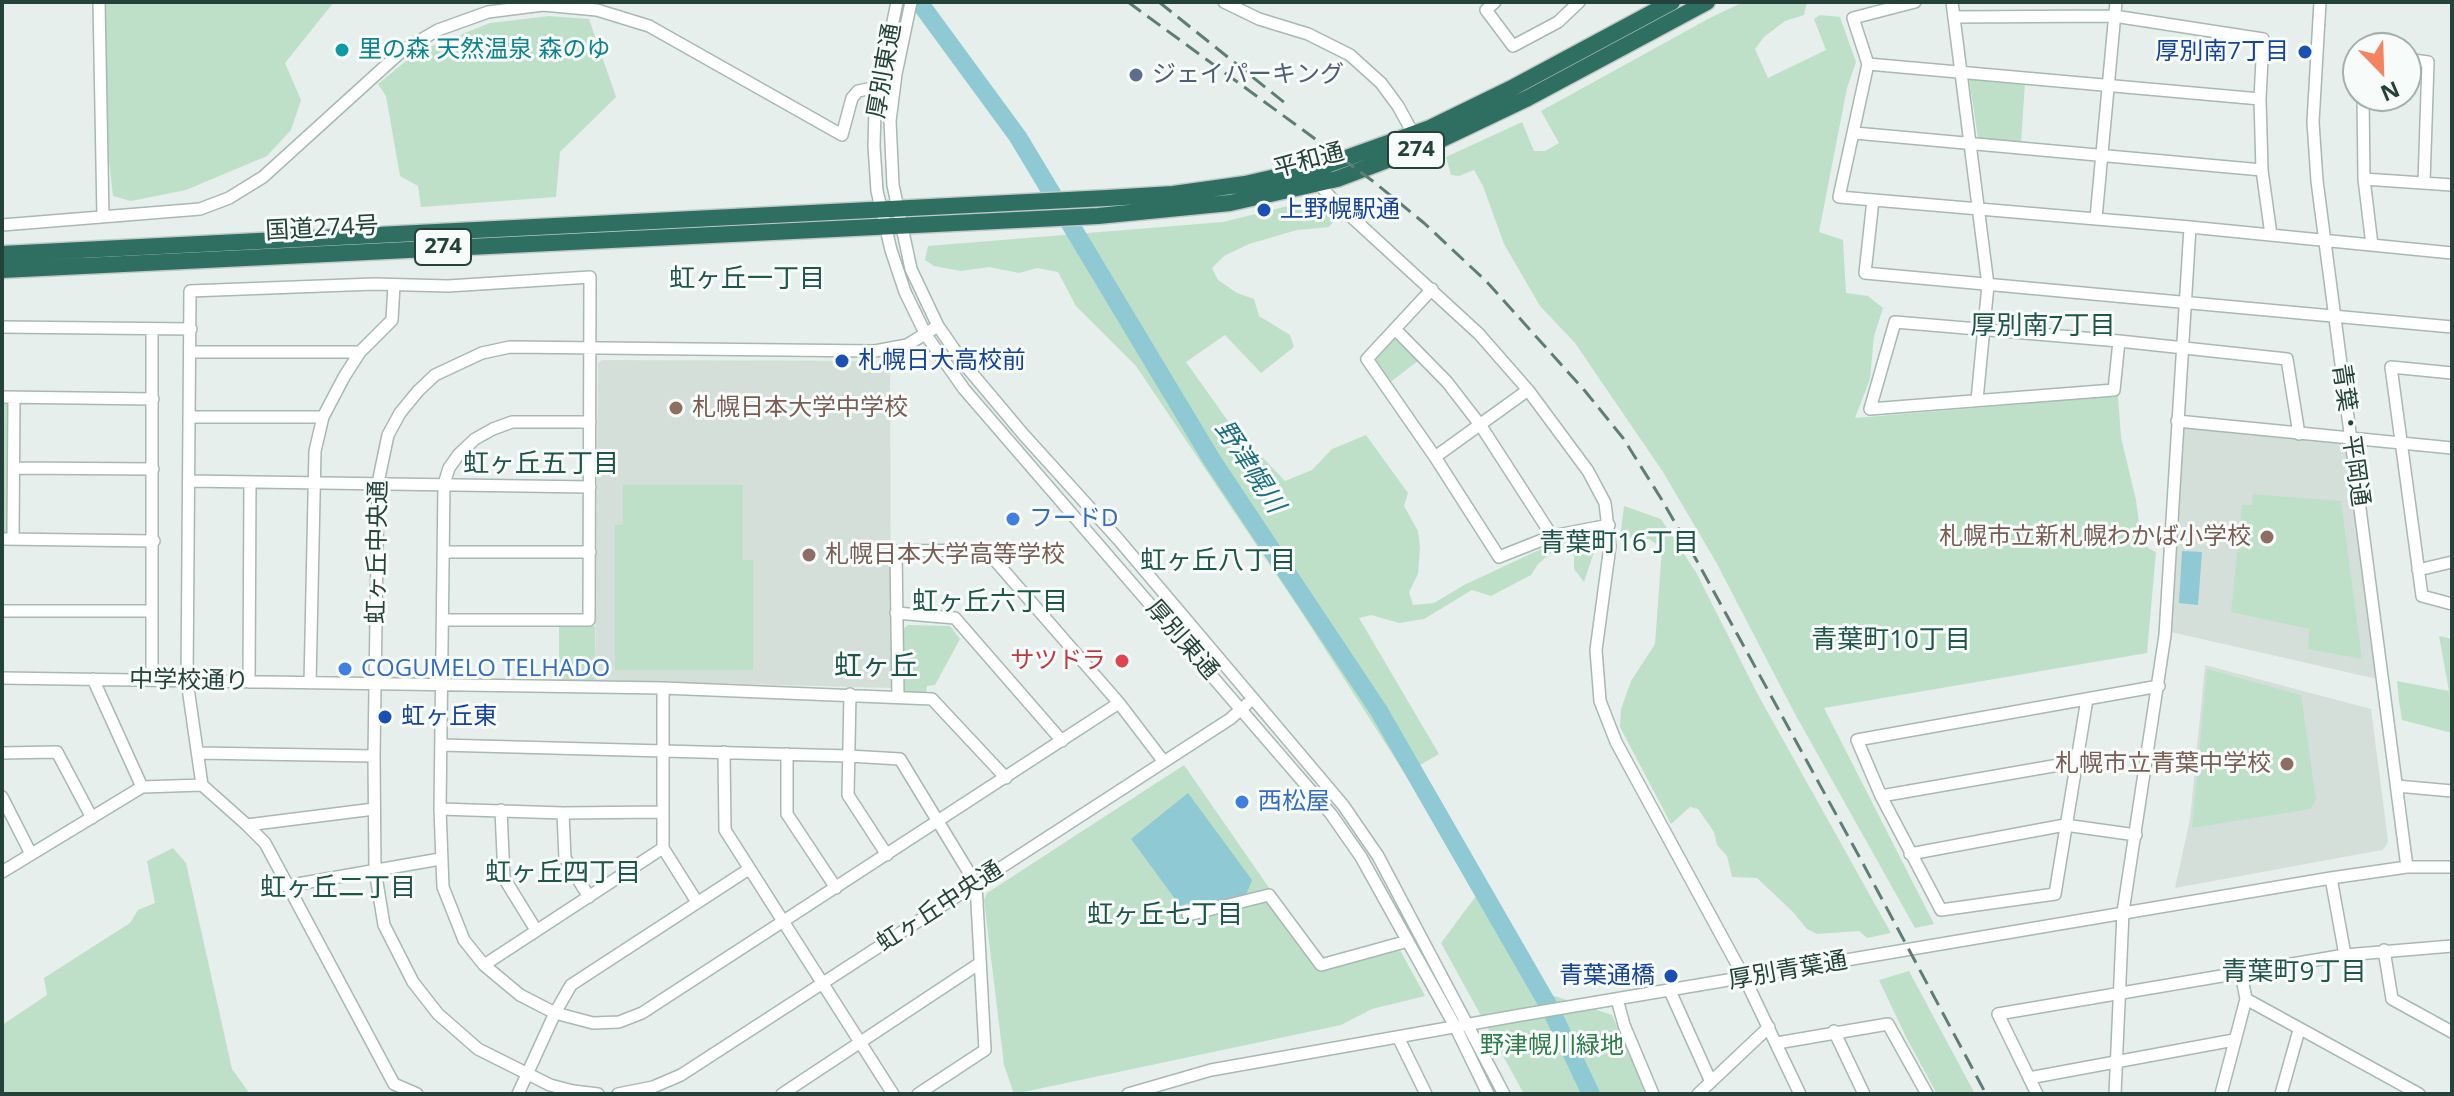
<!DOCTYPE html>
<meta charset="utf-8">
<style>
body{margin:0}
#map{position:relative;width:2454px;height:1096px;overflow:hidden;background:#e6efeb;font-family:"Open Sans",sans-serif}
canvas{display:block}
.frame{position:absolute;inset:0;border:4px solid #24423a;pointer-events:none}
.north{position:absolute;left:2342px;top:32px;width:80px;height:80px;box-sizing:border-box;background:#f7fbf9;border:2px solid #a3b1ad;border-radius:50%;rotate:157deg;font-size:22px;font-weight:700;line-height:32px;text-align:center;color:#24423a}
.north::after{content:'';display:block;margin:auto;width:28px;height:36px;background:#f4845f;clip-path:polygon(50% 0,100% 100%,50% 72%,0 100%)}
</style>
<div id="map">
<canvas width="2454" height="1096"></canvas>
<div class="frame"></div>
<div class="north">N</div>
</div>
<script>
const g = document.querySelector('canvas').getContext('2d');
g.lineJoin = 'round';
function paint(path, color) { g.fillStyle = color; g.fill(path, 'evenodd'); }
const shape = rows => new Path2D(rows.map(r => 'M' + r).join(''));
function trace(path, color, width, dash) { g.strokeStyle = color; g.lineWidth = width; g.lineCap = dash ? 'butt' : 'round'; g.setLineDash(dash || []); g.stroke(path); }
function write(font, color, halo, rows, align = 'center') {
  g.font = font + ' "Open Sans","Noto Sans JP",sans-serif'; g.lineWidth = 6; g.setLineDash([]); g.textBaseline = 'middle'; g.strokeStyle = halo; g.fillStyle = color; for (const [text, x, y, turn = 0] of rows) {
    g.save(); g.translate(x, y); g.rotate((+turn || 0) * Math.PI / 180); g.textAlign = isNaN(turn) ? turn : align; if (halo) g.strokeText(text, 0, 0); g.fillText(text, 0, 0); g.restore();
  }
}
const built = shape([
 [602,360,890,361,891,688,595,680,598,363],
 [2181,425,2347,442,2377,679,2171,632],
 [2205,665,2371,709,2388,841,2386,846,2382,850,2175,888,2190,819]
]);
const green = shape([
 [104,2,334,2,285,63,301,100,291,130,267,156,186,190,131,201,113,196,108,153],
 [1743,2,1807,2,1804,15,1785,21,1764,37,1755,49,1768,78,1826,50,1814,19,1820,15,1840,17,1856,62,1847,88,1819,232,1843,240,1846,293,1868,296,1883,308,1874,336,1870,379,1855,418,2118,396,2121,437,2136,500,2141,537,2148,548,2156,552,2147,653,1824,708,1934,924,1915,928,1795,714,1716,562,1663,472,1575,343,1540,306,1504,244,1483,186,1474,170,1459,176,1451,175,1446,157,1522,122,1534,151,1545,151,1559,143,1541,111,1708,19],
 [549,16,589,19,616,97,560,152,556,197,421,207,418,186,400,176,386,96,378,84,417,52,490,23],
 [1969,78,2025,83,2021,142,1978,138],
 [1296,204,1325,207,1334,221,1329,227,1297,230,1249,244,1224,256,1212,268,1218,280,1237,293,1254,299,1259,316,1290,335,1294,347,1261,373,1225,335,1186,362,1228,421,1285,481,1312,470,1332,449,1366,435,1408,493,1404,506,1418,531,1420,548,1418,574,1409,592,1413,605,1434,603,1464,585,1541,549,1590,537,1598,540,1584,582,1574,569,1574,555,1564,550,1551,553,1538,564,1531,575,1491,596,1472,590,1424,619,1399,623,1371,615,1359,618,1439,754,1405,774,1300,610,1136,366,1076,306,1058,272,1037,268,1019,273,989,267,961,271,934,266,925,260,928,246,1223,222],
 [1393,337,1418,361,1389,383,1373,359],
 [2,397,14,397,13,539,2,539],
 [623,485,743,485,743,560,753,560,753,670,615,670,615,525,623,524],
 [2253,494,2341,501,2362,659,2308,649,2309,629,2231,612,2242,505,2252,505],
 [1624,506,1661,519,1697,574,1757,693,1891,933,1867,938,1859,931,1817,934,1807,929,1793,912,1757,878,1732,877,1727,856,1717,845,1714,832,1698,809,1690,807,1671,824,1620,727,1621,709,1631,681,1655,644,1662,548,1649,539,1620,538],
 [908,625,950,626,960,639,935,685,927,686,926,693,903,692,902,630],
 [559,626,595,626,595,680,559,680],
 [2439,636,2452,639,2452,733,2402,720,2399,701,2397,681,2449,691],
 [2207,669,2301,695,2316,800,2310,809,2192,828],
 [1184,765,1283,908,1278,912,1317,971,1400,950,1425,996,1372,1009,1341,1025,1014,1094,1004,1065,984,900,987,893],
 [173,848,186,863,232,1069,250,1094,2,1094,2,1025,47,995,44,978,130,923,138,910,155,903,147,861],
 [1479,892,1530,988,1612,1015,1647,1094,1524,1094,1441,943],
 [1909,971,1975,1094,1937,1094,1906,1037,1879,980]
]);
const water = shape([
 [2182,551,2202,552,2198,605,2179,603],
 [1188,793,1252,880,1246,895,1192,910,1187,903,1181,907,1131,839]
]);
const river = shape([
 [919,2,1018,137,1212,460,1379,711,1551,1010,1591,1094]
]);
const minor = shape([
 [99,2,103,217],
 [897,2,875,110,874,146,877,191,891,250,905,292,926,335,964,389,1331,814,1361,857,1456,1028,1488,1094],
 [911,2,896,74,890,121,893,185,911,269,938,326,965,365,1023,434,1118,539,1343,805,1378,856,1504,1094],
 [1224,2,1259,19,1308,34,1350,55,1381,83,1398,106,1415,137],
 [1495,2,1486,10,1513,46,1558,22,1579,2],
 [1915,2,1853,18,1868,64,1839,197,2190,227,2452,253],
 [1952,2,1988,285,1977,400],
 [2320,2,2313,122,2317,181,2407,867],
 [1954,17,2114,16,2263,39,2260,99,2262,170,2271,235],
 [2406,59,2428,62,2424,183],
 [1868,64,2260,99],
 [2363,96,2364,179,2372,245],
 [1855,133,2262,170],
 [1315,179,1332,199,1479,334,1528,390,1588,471,1605,503,1610,546,1596,650,1600,701,1616,742,1745,979,1800,1094],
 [2364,179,2452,185],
 [1873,200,1865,273,2452,327],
 [2096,218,2116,2],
 [2,225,200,209,229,198,263,177,403,50,438,30,488,12,543,5,597,10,649,26,842,135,852,98,858,91,868,89,878,92],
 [1432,289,1367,359,1435,457,1499,557,1552,536,1609,525],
 [2,327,191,329],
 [152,329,152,680],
 [1395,329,1447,382,1481,426,1552,536],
 [2119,341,2114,390,1870,409,1895,322,2119,341,2287,359,2299,434],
 [191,352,360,352],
 [2452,373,2391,367,2422,596,2452,604],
 [2,397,153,399],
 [191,417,323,417],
 [2177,421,2452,448],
 [590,422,512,422,493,429,475,439,459,454,449,468,444,484,440,809,443,887,464,940,484,965,520,995,555,1013,593,1023,619,1022,642,1013,1119,703],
 [1435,457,1528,390],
 [14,468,153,469],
 [189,481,590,487],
 [2,539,154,541],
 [13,539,14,397],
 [444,552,590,552],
 [2418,570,2452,562],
 [2,611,152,611],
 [896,613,955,618,1062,741],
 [2,678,663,688,932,699,1006,778],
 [93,679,142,787],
 [249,682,250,482],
 [310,683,315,451,323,417,344,377,360,352,392,320,394,285],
 [663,688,663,848,697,902],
 [850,694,848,795,887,855],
 [898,696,896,551,986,550,1119,703,1164,762],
 [2087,699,2055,894,1941,910,1881,796,1857,740,2159,686],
 [441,745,849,756,900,759,976,884,985,1050,918,1094],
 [724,752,725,830,893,1094],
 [2,753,57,752,92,818],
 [198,753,374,756],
 [787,754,787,814,836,888],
 [2397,786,2452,791],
 [1881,796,2076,762],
 [2,797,31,854],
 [374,809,247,825,202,785,187,681,190,291,374,284,448,286,590,277,589,620,444,620],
 [440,809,563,813,662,812],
 [501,810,504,878,536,930],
 [563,813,565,858,589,897],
 [247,825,265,843,394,1084,417,1094],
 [1910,854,2065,825,2136,835],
 [2,872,142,787,202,785],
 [2331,878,2345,955],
 [286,886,440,859],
 [1188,915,1269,895,1321,965,1408,941],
 [2384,950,2392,999,2452,1032],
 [484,965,663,848],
 [1670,991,1711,1082],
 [1617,999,1624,1025,1653,1094],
 [2246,999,2419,1094],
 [1834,1031,1864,1094],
 [1398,1037,1426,1094],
 [1777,1043,1888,1024,1927,1094],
 [2029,1078,2234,1040],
 [518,1094,555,1013,571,985,749,869],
 [598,1094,573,1091,550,1085,478,1049,438,1014,413,982,384,925,375,870,374,756,378,483,388,435,400,413,418,391,435,375,482,353,510,347,875,351,907,345,938,326],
 [618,1094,653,1087,681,1075,1230,719,1247,704],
 [782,1094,980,963],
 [1128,1094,1211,1070,1521,1015,2331,878,2407,867,2452,867],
 [1698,1094,1769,1027],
 [2037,1094,1998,1014,2345,955,2452,946],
 [2115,1094,2123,912,2165,635,2190,227],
 [2221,1094,2246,999,2241,973],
 [2281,1094,2299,1030]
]);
const highway = shape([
 [2,254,1107,198,1173,194,1245,184,1324,166,1430,128,1510,89,1672,2],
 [2,270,1098,216,1230,203,1337,179,1440,140,1528,98,1707,2]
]);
const rail = shape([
 [1128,2,1374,182,1424,223,1487,282,1585,391,1623,438,1662,500,1697,561,1860,858,1986,1094],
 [1159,2,1290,107]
]);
const markers = [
 [342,50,8,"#0f9aa8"],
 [2305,52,8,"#1a4fb4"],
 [1136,75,8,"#5c6f8a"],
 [1264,210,8,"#1a4fb4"],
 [842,361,8,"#1a4fb4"],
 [676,408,8,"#8d6e63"],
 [1013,519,8,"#3f7fe0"],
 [2267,537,8,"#8d6e63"],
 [809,555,8,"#8d6e63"],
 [1122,661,8,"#e0444e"],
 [345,669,8,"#3f7fe0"],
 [385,717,8,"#1a4fb4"],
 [2287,764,8,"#8d6e63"],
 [1242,802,8,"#3f7fe0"],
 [1671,976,8,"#1a4fb4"]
];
const shields = [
 [1416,150,56],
 [443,247,56]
];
const shieldNames = [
 ["274",1416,150],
 ["274",443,247]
];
const cultureNames = [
 ["里の森 天然温泉 森のゆ",358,50]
];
const transitNames = [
 ["厚別南7丁目",2289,52,"right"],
 ["上野幌駅通",1280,210],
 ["札幌日大高校前",858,361],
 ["虹ヶ丘東",401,717],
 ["青葉通橋",1655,976,"right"]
];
const streetNames = [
 ["厚別東通",885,71,-80],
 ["平和通",1309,161,-15],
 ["国道274号",322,229,-3],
 ["青葉・平岡通",2350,435,82],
 ["虹ヶ丘中央通",378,552,-89],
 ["厚別東通",1182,640,49],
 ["中学校通り",189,681,1],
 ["虹ヶ丘中央通",940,907,-33],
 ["厚別青葉通",1788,971,-10]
];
const serviceNames = [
 ["ジェイパーキング",1152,75]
];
const educationNames = [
 ["札幌日本大学中学校",692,408],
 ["札幌市立新札幌わかば小学校",2251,537,"right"],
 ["札幌日本大学高等学校",825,555],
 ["札幌市立青葉中学校",2271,764,"right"]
];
const shopNames = [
 ["フードD",1029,519],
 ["COGUMELO TELHADO",361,669],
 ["西松屋",1258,802]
];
const healthNames = [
 ["サツドラ",1106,661]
];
const parkNames = [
 ["野津幌川緑地",1552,1046]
];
const neighbourhoodNames = [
 ["虹ヶ丘一丁目",747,280],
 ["厚別南7丁目",2043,327],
 ["虹ヶ丘五丁目",541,465],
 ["青葉町16丁目",1619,544],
 ["虹ヶ丘八丁目",1218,562],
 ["虹ヶ丘六丁目",990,603],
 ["青葉町10丁目",1891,641],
 ["虹ヶ丘四丁目",563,874],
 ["虹ヶ丘二丁目",338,889],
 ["虹ヶ丘七丁目",1165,916],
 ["青葉町9丁目",2294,973]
];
const waterNames = [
 ["野津幌川",1249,467,57]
];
const quarterNames = [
 ["虹ヶ丘",876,667]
];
paint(built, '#d4dfda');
paint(green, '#bfe0c8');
paint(water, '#8ec9d4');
trace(river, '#8ec9d4', 18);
trace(minor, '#a8b8b2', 14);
trace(highway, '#c2cac8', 19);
trace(minor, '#fff', 11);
trace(highway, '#2f6f62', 16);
trace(rail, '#5f7d75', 3, [16, 8]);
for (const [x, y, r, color] of markers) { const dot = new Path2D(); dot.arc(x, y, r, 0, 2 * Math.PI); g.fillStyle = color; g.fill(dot); trace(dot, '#f7fbf9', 3); }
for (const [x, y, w] of shields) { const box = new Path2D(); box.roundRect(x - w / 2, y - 18, w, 36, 6); g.fillStyle = '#f7fbf9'; g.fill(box); trace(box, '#24423a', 2); }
write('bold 22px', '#24423a', null, shieldNames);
write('24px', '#0d838f', '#f7fbf9', cultureNames, 'left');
write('24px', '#164399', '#f7fbf9', transitNames, 'left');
write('24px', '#24423a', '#f7fbf9', streetNames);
write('24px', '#4e5e75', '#f7fbf9', serviceNames, 'left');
write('24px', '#785e54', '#f7fbf9', educationNames, 'left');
write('24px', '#366cbe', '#f7fbf9', shopNames, 'left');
write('24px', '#be3a42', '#f7fbf9', healthNames, 'right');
write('24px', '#2d7a4b', '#f7fbf9', parkNames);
write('26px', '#1f5548', '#f7fbf9', neighbourhoodNames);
write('italic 26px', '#1c6f80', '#f7fbf9', waterNames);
write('28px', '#1f5548', '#f7fbf9', quarterNames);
</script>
